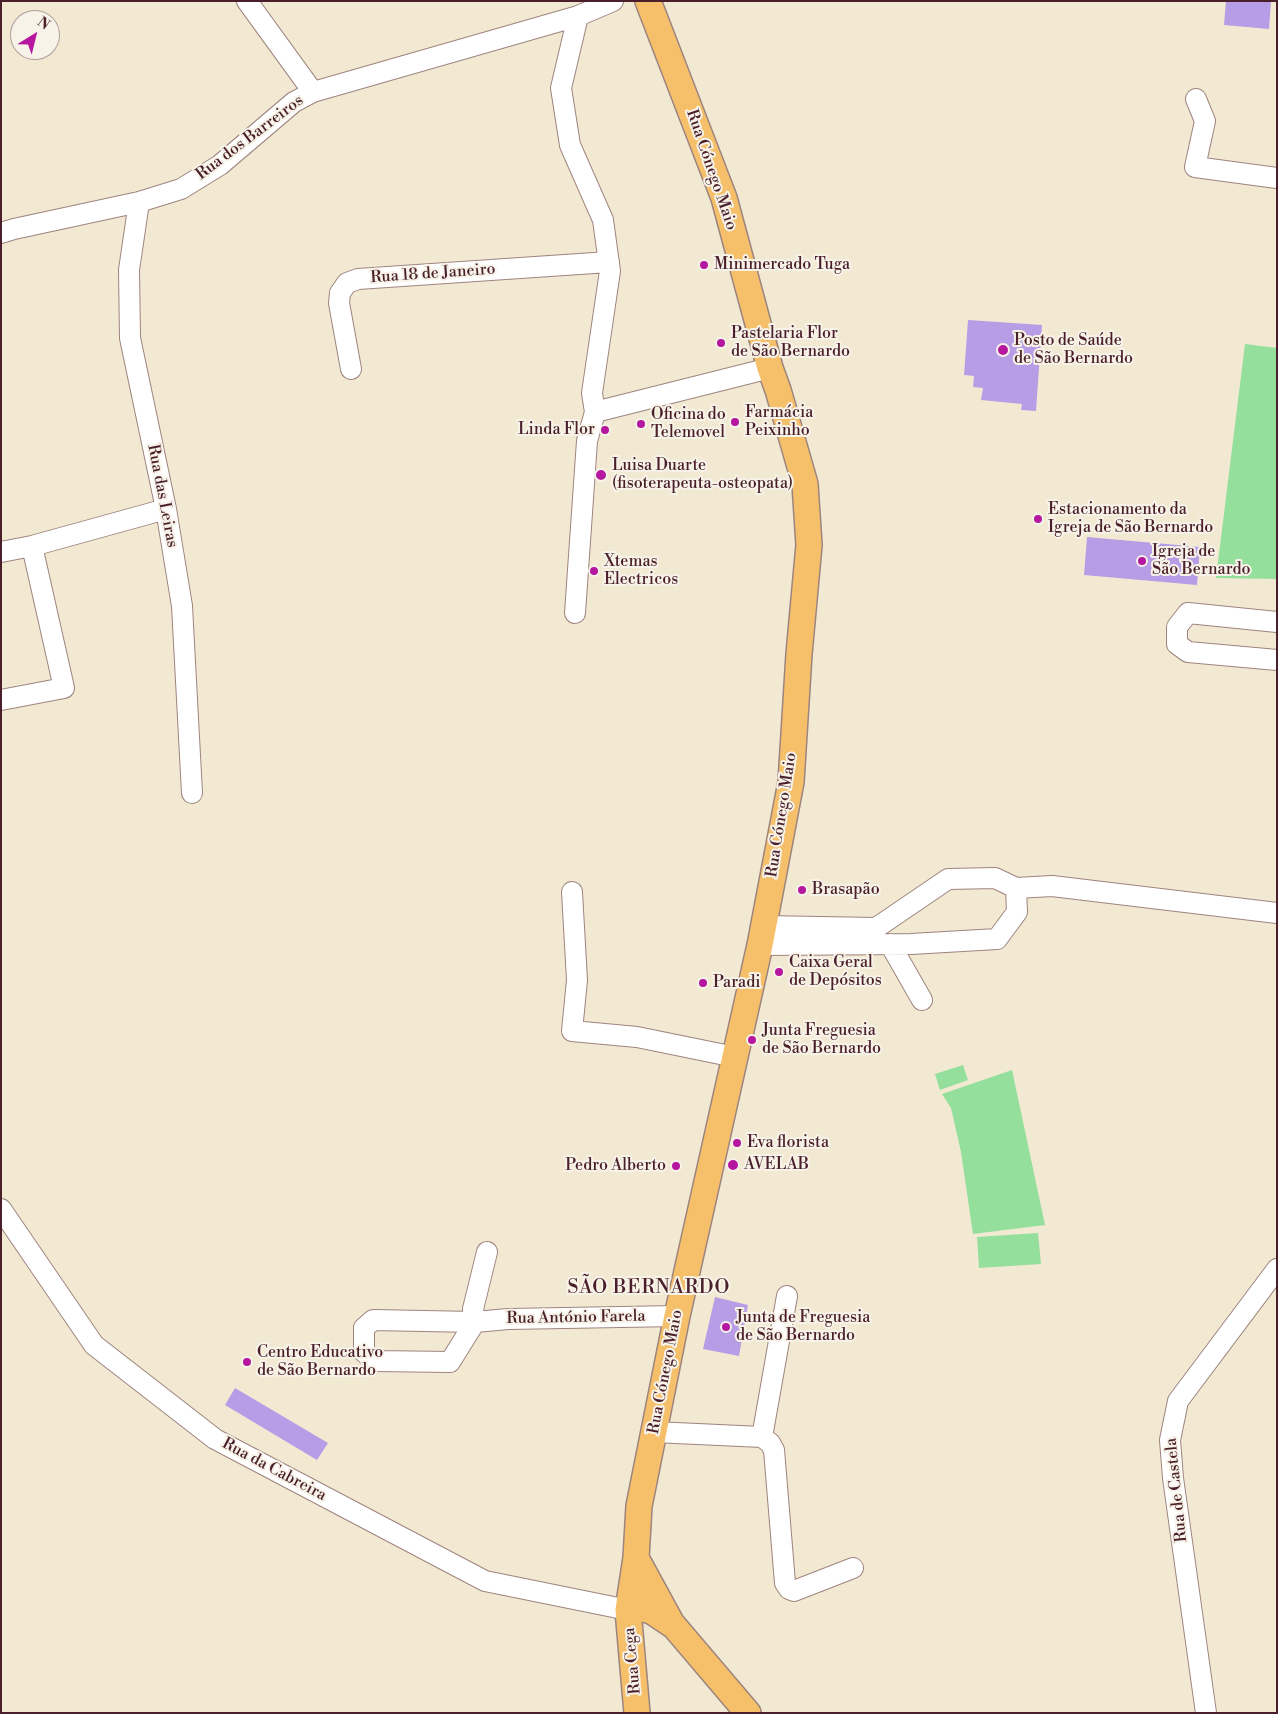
<!DOCTYPE html>
<meta charset="utf-8">
<style>
body{margin:0}
#map{position:relative;width:1278px;height:1714px;overflow:hidden;background:#f2e9d3;font-family:"Libre Bodoni",serif}
canvas{display:block}
.frame{position:absolute;inset:0;border:2px solid #4a1f2b;pointer-events:none}
.north{position:absolute;left:10px;top:10px;width:50px;height:50px;box-sizing:border-box;background:#f7f3e8;border:1px solid #b29e9c;border-radius:50%;rotate:36deg;font-size:14px;font-weight:700;line-height:20px;text-align:center;color:#4a1f2b}
.north::after{content:'';display:block;margin:auto;width:18px;height:22px;background:#b5179e;clip-path:polygon(50% 0,100% 100%,50% 72%,0 100%)}
</style>
<div id="map">
<canvas width="1278" height="1714"></canvas>
<div class="frame"></div>
<div class="north">N</div>
</div>
<script>
const g = document.querySelector('canvas').getContext('2d');
g.lineJoin = 'round';
function paint(path, color) { g.fillStyle = color; g.fill(path, 'evenodd'); }
const shape = rows => new Path2D(rows.map(r => 'M' + r).join(''));
function trace(path, color, width, dash) { g.strokeStyle = color; g.lineWidth = width; g.lineCap = dash ? 'butt' : 'round'; g.setLineDash(dash || []); g.stroke(path); }
function write(font, color, halo, rows, align = 'center') {
  g.font = font + ' "Libre Bodoni",serif'; g.lineWidth = 4; g.setLineDash([]); g.textBaseline = 'middle'; g.strokeStyle = halo; g.fillStyle = color; for (const [text, x, y, turn = 0] of rows) {
    g.save(); g.translate(x, y); g.rotate((+turn || 0) * Math.PI / 180); g.textAlign = isNaN(turn) ? turn : align; if (halo) g.strokeText(text, 0, 0); g.fillText(text, 0, 0); g.restore();
  }
}
const green = shape([
 [1245,344,1277,348,1277,579,1216,578],
 [963,1065,968,1080,940,1090,935,1074],
 [1012,1070,1045,1225,973,1234,961,1152,951,1108,942,1094],
 [1038,1233,1041,1264,979,1268,977,1237]
]);
const building = shape([
 [1226,1,1271,1,1269,29,1224,25],
 [968,320,1042,325,1036,411,1021,410,1022,404,981,400,983,388,973,387,974,376,964,375],
 [1087,537,1200,547,1197,585,1084,575],
 [715,1297,748,1305,739,1356,703,1349],
 [235,1388,328,1443,317,1460,225,1405]
]);
const minor = shape([
 [247,1,313,92],
 [1196,99,1205,121,1195,167,1277,178],
 [139,202,129,270,130,338,166,509,182,606,192,793],
 [1,233,14,229,139,202,181,189,220,165,294,102,313,92,578,16,613,1],
 [351,369,339,303,340,293,347,283,358,279,609,262],
 [595,412,770,368],
 [1,552,32,546,166,509],
 [575,613,587,441,595,412,592,393,610,271,603,220,570,145,561,88,578,16],
 [1277,622,1188,613,1177,627,1177,644,1188,652,1277,660],
 [1,700,64,688,32,546],
 [572,892,577,980,572,1031,637,1037,735,1057],
 [764,926,876,928,948,879,995,878,1016,888,1052,886,1277,913],
 [890,944,922,1000],
 [760,945,911,944,997,939,1017,912,1016,888],
 [1,1209,94,1345,215,1439,485,1581,628,1610],
 [487,1252,473,1309,475,1322,450,1362,375,1361,364,1352,364,1328,373,1320,475,1322,508,1319,677,1316],
 [654,1432,762,1437,787,1296],
 [762,1437,770,1443,774,1450,785,1583,789,1589,794,1591,853,1568],
 [1206,1713,1173,1478,1170,1440,1178,1401,1277,1269]
]);
const major = shape([
 [636,1558,672,1624],
 [628,1610,645,1609,653,1612,674,1626,748,1713],
 [637,1713,628,1610,636,1558,639,1506,677,1316,760,945,791,782,799,654,809,545,805,484,778,390,770,368,724,198,648,1]
]);
const markers = [
 [704,265,5,"#b5179e"],
 [721,343,5,"#b5179e"],
 [1003,350,6,"#b5179e"],
 [735,422,5,"#b5179e"],
 [641,424,5,"#b5179e"],
 [605,430,5,"#b5179e"],
 [601,475,6,"#b5179e"],
 [1038,519,5,"#b5179e"],
 [1142,561,5,"#b5179e"],
 [594,571,5,"#b5179e"],
 [802,890,5,"#b5179e"],
 [779,972,5,"#b5179e"],
 [703,983,5,"#b5179e"],
 [752,1040,5,"#b5179e"],
 [737,1143,5,"#b5179e"],
 [733,1165,6,"#b5179e"],
 [676,1166,5,"#b5179e"],
 [726,1327,5,"#b5179e"],
 [247,1362,5,"#b5179e"]
];
const streetNames = [
 ["Rua dos Barreiros",250,138,-37],
 ["Rua Cónego Maio",711,170,71],
 ["Rua 18 de Janeiro",433,274,-4],
 ["Rua das Leiras",162,496,79],
 ["Rua Cónego Maio",782,815,-81],
 ["Rua António Farela",576,1318,-1],
 ["Rua Cónego Maio",666,1372,-79],
 ["Rua da Cabreira",274,1470,28],
 ["Rua de Castela",1177,1490,-96],
 ["Rua Cega",633,1661,-95]
];
const poiNames = [
 ["Minimercado Tuga",714,265],
 ["Pastelaria Flor",731,334],
 ["de São Bernardo",731,352],
 ["Posto de Saúde",1014,341],
 ["de São Bernardo",1014,359],
 ["Farmácia",745,413],
 ["Peixinho",745,431],
 ["Oficina do",651,415],
 ["Telemovel",651,433],
 ["Linda Flor",595,430,"right"],
 ["Luisa Duarte",612,466],
 ["(fisoterapeuta-osteopata)",612,484],
 ["Estacionamento da",1048,510],
 ["Igreja de São Bernardo",1048,528],
 ["Igreja de",1152,552],
 ["São Bernardo",1152,570],
 ["Xtemas",604,562],
 ["Electricos",604,580],
 ["Brasapão",812,890],
 ["Caixa Geral",789,963],
 ["de Depósitos",789,981],
 ["Paradi",713,983],
 ["Junta Freguesia",762,1031],
 ["de São Bernardo",762,1049],
 ["Eva florista",747,1143],
 ["AVELAB",744,1165],
 ["Pedro Alberto",666,1166,"right"],
 ["Junta de Freguesia",736,1318],
 ["de São Bernardo",736,1336],
 ["Centro Educativo",257,1353],
 ["de São Bernardo",257,1371]
];
const quarterNames = [
 ["SÃO BERNARDO",649,1288]
];
paint(green, '#94df9c');
paint(building, '#b79de6');
trace(minor, '#9e847f', 22);
trace(major, '#9e847f', 28);
trace(minor, '#fff', 20);
trace(major, '#f6c06b', 25);
for (const [x, y, r, color] of markers) { const dot = new Path2D(); dot.arc(x, y, r, 0, 2 * Math.PI); g.fillStyle = color; g.fill(dot); trace(dot, '#f7f3e8', 2); }
write('16px', '#4a1f2b', '#f7f3e8', streetNames);
write('16px', '#4a1f2b', '#f7f3e8', poiNames, 'left');
g.letterSpacing = '1px';
write('19px', '#4a1f2b', '#f7f3e8', quarterNames);
g.letterSpacing = '0px';
</script>
